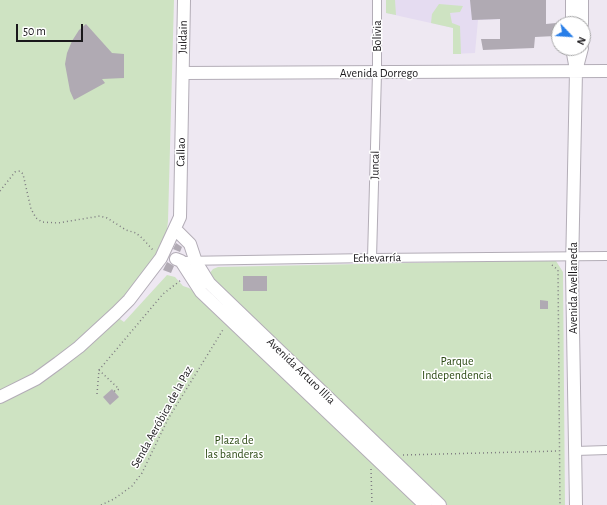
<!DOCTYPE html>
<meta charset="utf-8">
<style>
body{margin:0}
#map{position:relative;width:607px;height:505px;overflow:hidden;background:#eee8f2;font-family:"Alegreya Sans",sans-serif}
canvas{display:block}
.north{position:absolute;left:551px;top:16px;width:40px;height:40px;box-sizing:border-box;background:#fff;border:1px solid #a3a3a4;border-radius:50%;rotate:115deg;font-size:11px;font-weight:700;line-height:16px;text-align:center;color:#1a181b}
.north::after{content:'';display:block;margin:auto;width:14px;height:18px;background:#287ee8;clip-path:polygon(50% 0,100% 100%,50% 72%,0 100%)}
.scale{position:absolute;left:16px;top:24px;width:67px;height:18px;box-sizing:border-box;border:2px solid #1a181b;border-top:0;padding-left:5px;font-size:12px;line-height:14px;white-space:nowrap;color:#1a181b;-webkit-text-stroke:3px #fff;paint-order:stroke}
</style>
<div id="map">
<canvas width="607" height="505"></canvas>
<div class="north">N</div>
<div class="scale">50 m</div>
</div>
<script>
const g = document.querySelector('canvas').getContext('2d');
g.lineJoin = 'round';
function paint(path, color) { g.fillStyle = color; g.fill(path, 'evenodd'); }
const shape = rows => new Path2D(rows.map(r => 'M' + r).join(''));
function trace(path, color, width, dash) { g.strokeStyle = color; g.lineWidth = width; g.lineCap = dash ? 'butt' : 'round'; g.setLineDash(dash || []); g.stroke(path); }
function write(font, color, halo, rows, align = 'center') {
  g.font = font + ' "Alegreya Sans",sans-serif'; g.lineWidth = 3; g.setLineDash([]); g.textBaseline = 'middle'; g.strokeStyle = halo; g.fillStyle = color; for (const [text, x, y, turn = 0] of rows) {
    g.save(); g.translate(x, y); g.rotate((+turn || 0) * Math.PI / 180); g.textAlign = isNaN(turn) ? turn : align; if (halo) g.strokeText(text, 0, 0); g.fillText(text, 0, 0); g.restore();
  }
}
const education = shape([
 [386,0,529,0,502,19,478,20,475,53,453,54,453,28,386,13]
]);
const green = shape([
 [0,0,174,0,168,221,166,238,155,260,139,283,81,339,35,373,0,392],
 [386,0,395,0,396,15,386,13],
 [439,4,463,6,460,12,450,13,452,23,460,26,461,54,453,54,453,28,431,23,432,14],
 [552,260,556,261,563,272,565,505,445,505,210,278,209,274,213,269,218,267],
 [167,275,175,277,183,286,189,288,196,293,417,505,0,505,0,403,117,317,124,322]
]);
const building = shape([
 [470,0,546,0,546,24,556,23,555,36,535,37,534,48,483,50,481,39,500,39,500,19,472,20],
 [86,24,112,53,124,54,124,78,102,79,105,83,74,100,70,91,65,64,67,53,72,41,79,30],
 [176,243,182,247,180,252,173,249],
 [167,262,174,266,171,273,163,270],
 [243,276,267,276,267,291,243,291],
 [540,300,548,301,548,309,540,309],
 [112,389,119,397,110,405,103,397]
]);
const path = shape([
 [0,191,15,172,20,171,23,174,31,209,36,218,42,222,58,223,100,216,107,218,126,230,136,233,142,238,153,250],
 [552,265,558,270,560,505],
 [99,370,119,389,116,391,114,391],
 [97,394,99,370,163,294,181,280],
 [403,455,559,451],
 [371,469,372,505],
 [101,505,114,499,132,486,142,473,168,419,224,328]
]);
const street = shape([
 [372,258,377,73,377,0],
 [181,261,372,258,607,256],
 [576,451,607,450]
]);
const secondary = shape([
 [582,0,582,24],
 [572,24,572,0],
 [572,48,576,70],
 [183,73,607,71],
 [175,229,190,244,196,262,209,283,440,505],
 [176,259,181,261,201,292,425,505],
 [0,397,36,379,58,363,79,347,116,313,129,300,161,258,180,217,184,0],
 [576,505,572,270,576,71,582,48]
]);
const streetNames = [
 ["Bolivia",377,36,-90],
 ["Juldain",183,37,-89],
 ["Avenida Dorrego",379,73],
 ["Callao",181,152,-89],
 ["Juncal",375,165,-89],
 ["Echevarría",377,258,-1],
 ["Avenida Avellaneda",573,288,-90],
 ["Avenida Arturo Illia",301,371,44],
 ["Senda Aeróbica de la Paz",162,417,-61]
];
const parkNames = [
 ["Parque",457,361],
 ["Independencia",457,375],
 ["Plaza de",234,440],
 ["las banderas",234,454]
];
paint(education, '#e5dcf1');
paint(green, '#cee3c2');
paint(building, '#b0aab3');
trace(street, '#b3adb7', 10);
trace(secondary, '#b3adb7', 14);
trace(path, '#7e7b81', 1.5, [1, 3]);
trace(street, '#fff', 8);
trace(secondary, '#fff', 12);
write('12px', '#1a181b', '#fff', streetNames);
write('12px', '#2c4a14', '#fff', parkNames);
</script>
